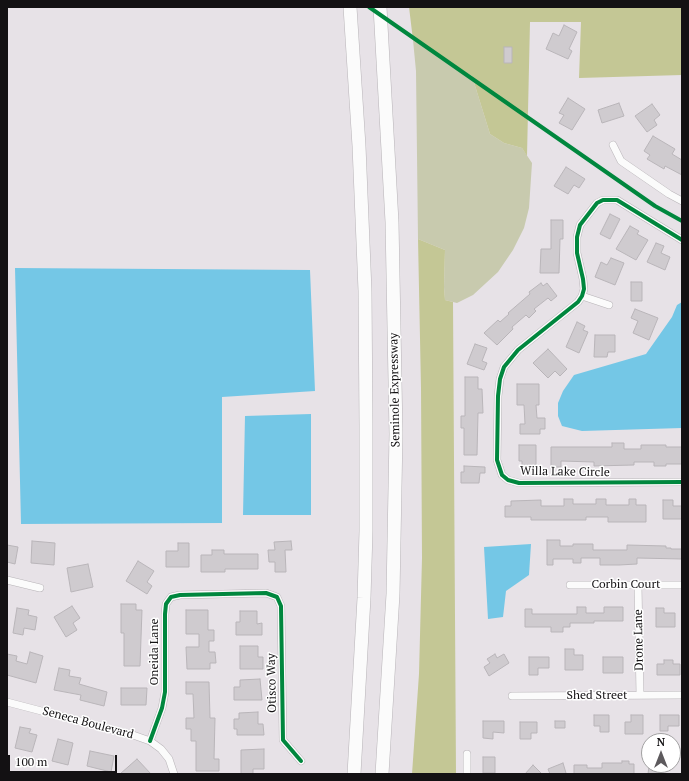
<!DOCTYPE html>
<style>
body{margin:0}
#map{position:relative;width:689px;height:781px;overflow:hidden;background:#e7e2e7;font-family:"PT Serif",serif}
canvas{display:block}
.frame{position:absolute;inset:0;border:8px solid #131113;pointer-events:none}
.north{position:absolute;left:641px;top:733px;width:40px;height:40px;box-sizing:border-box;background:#fff;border:1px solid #a1a0a1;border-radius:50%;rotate:0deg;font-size:11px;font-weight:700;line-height:16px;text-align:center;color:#131113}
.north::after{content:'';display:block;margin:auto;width:14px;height:18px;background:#5d5a5d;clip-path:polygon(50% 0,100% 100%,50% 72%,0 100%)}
.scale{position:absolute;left:8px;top:755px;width:109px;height:18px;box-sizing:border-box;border:2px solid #131113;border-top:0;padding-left:5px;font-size:12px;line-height:14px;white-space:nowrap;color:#131113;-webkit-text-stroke:3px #fff;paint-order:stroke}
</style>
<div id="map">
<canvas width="689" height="781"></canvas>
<div class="frame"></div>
<div class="north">N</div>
<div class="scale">100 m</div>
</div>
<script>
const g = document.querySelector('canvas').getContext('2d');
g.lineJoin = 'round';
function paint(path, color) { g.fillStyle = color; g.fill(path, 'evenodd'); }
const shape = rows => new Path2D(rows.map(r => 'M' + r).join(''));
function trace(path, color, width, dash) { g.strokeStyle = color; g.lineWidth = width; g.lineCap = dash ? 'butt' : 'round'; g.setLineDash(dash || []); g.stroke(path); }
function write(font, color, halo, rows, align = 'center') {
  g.font = font + ' "PT Serif",serif'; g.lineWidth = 3; g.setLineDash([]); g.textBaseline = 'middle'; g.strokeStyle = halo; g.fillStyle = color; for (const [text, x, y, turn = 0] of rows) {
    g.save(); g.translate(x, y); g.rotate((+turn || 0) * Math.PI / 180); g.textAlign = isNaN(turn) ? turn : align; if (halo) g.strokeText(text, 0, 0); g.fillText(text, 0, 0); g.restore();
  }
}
const green = shape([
 [413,40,472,76,490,134,504,143,522,148,532,163,529,208,524,228,513,250,498,272,473,295,457,303,445,300,444,287,445,250,418,239,416,71]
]);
const forest = shape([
 [409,7,682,7,682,75,579,78,581,22,530,22,527,156,522,148,504,143,490,134,472,76,413,40],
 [418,239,445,250,444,287,445,300,453,302,456,774,412,774,419,674,422,558,421,388]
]);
const water = shape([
 [15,268,310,270,315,391,222,397,222,523,21,524],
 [682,302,682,428,582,431,562,426,558,416,558,403,563,391,574,375,646,354,672,317,677,305],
 [311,414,311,515,243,515,245,416],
 [531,544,529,575,506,591,503,617,488,619,484,547]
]);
const building = shape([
 [564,25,577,32,569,49,572,51,568,59,546,49,553,33,559,36,564,25],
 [504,47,512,47,512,63,504,63,504,47],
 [568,98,585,109,572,130,559,123,564,115,559,113,568,98],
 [619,103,624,116,602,123,598,110,619,103],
 [652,104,660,115,654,120,657,125,647,132,635,116,652,104],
 [653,136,675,149,672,154,682,160,682,175,665,166,664,169,647,159,650,155,644,151,653,136],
 [566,167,585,179,579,188,574,185,568,194,554,186,566,167],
 [610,214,620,219,610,239,600,234,610,214],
 [551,220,563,220,563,239,560,239,559,273,540,273,541,249,551,249,551,220],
 [630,226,639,231,637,234,648,240,636,260,616,249,630,226],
 [656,243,664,246,661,253,670,257,665,270,647,262,656,243],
 [611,258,624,263,615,285,595,277,601,262,607,265,611,258],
 [631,282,642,282,642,301,631,301,631,282],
 [541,283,543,286,547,283,557,296,551,301,548,298,534,309,536,311,529,318,526,315,512,327,513,329,497,345,484,333,498,320,500,322,509,314,508,313,530,294,529,292,541,283],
 [635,309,658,318,649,340,633,333,638,321,631,318,635,309],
 [577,322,585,326,583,330,588,332,579,353,566,347,577,322],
 [595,335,615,335,615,352,608,352,607,357,594,357,595,335],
 [475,344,487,348,482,361,487,363,484,370,467,364,475,344],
 [548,349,567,369,560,376,555,371,548,378,533,363,548,349],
 [465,377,478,377,478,389,482,389,483,413,478,413,477,455,464,455,464,428,461,428,461,416,465,416,465,377],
 [517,384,539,384,539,405,536,405,537,418,545,418,545,429,540,429,540,434,520,434,520,424,525,424,524,405,517,405,517,384],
 [612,443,624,443,624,449,641,449,641,445,666,445,666,447,682,447,682,464,666,464,666,466,654,466,654,462,634,462,634,465,594,466,594,462,561,461,561,467,551,467,551,447,612,447,612,443],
 [519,445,536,445,536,466,522,466,522,461,519,461,519,445],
 [464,466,485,467,485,473,480,473,479,483,461,483,461,472,464,472,464,466],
 [564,499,573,499,573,504,596,504,596,499,606,499,606,505,629,505,629,499,636,499,636,505,646,505,646,522,608,522,608,517,586,517,586,520,531,520,531,517,505,517,505,506,511,506,511,501,541,500,541,506,564,506,564,499],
 [663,500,673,500,673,506,682,506,682,519,663,519,663,500],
 [547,540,560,540,560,546,573,546,573,544,593,544,593,550,627,550,627,545,666,546,666,548,671,548,671,549,682,549,682,559,637,558,637,564,619,565,600,565,600,558,581,558,581,563,573,563,573,559,553,559,553,565,547,565,547,540],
 [32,541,55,543,54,565,31,563,32,541],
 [291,541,292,550,285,550,286,572,275,572,275,562,269,562,268,550,275,550,274,542,291,541],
 [178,543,189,543,189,567,166,567,166,551,178,551,178,543],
 [7,545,18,547,15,564,7,562,7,545],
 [212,550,224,550,224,554,258,554,258,569,225,569,225,572,201,572,201,555,212,555,212,550],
 [138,561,154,571,147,582,152,586,147,594,126,581,138,561],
 [88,564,93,587,71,592,67,568,88,564],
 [121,604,136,604,136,610,142,610,140,666,124,666,124,633,121,633,121,604],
 [72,606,80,618,73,623,77,630,66,637,54,617,72,606],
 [577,607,586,607,586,613,604,613,604,607,623,607,623,621,594,621,594,623,570,623,570,627,563,627,563,632,551,632,551,627,525,627,525,609,532,609,532,614,577,614,577,607],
 [17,608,29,610,28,615,37,617,35,630,24,628,23,635,13,633,17,608],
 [656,608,664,608,664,613,675,613,675,627,656,627,656,608],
 [186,610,208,610,208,630,214,630,214,641,209,641,209,652,215,652,216,663,210,663,210,669,187,669,186,647,199,647,199,634,186,634,186,610],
 [240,611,257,611,257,624,262,623,262,635,236,635,236,622,240,622,240,611],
 [240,646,258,646,258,657,263,657,263,669,240,669,240,646],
 [565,649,574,649,574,655,583,655,583,670,565,670,565,649],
 [30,652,43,656,36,683,7,675,7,654,17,656,16,661,27,664,30,652],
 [495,654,497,658,504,654,509,663,489,676,484,667,490,663,487,659,495,654],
 [529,657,549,657,549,668,538,668,538,675,529,675,529,657],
 [603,657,623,657,623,673,603,673,603,657],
 [664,660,673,660,673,664,680,664,680,675,657,675,657,664,664,664,664,660],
 [59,668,70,670,69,676,81,678,79,684,107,692,104,706,80,700,81,695,54,690,59,668],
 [260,679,262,700,234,700,234,687,240,687,240,680,260,679],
 [186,682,209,682,210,718,215,718,214,759,219,759,219,771,196,771,196,741,191,741,191,729,186,729,186,718,194,718,193,694,186,694,186,682],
 [121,688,147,688,146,705,121,705,121,688],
 [258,712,258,724,263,724,264,735,237,735,237,729,234,729,234,719,239,719,239,713,258,712],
 [594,715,609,715,609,732,600,732,600,726,594,726,594,715],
 [631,715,643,715,643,734,625,734,625,722,631,722,631,715],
 [660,715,679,715,679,726,668,726,668,731,660,731,660,715],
 [483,721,504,721,504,733,493,732,493,739,483,738,483,721],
 [555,721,565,721,565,728,555,728,555,721],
 [520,722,537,722,537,733,531,733,531,739,520,739,520,722],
 [20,727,31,729,29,733,37,735,32,752,15,748,20,727],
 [58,739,73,743,68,765,52,761,58,739],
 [264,749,264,769,253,769,253,774,241,774,241,750,264,749],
 [90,751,114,756,111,772,87,766,90,751],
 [483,757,495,757,495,773,483,773,483,757],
 [137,759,151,774,120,774,137,759],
 [622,761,629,761,629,764,634,764,634,774,574,774,574,765,587,765,587,768,602,768,602,763,622,763,622,761],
 [563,763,566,773,563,774,550,774,548,769,563,763],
 [533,765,542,774,525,774,533,765],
 [649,766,660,768,659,774,648,774,649,766]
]);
const minor = shape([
 [613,145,621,161,669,194,682,201],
 [682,240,617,200,603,200,597,203,580,225,577,237,577,253,583,279,584,289,582,296,578,302,518,350,504,367,500,379,498,396,497,460,502,475,508,480,519,483,682,482],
 [582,296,609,305],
 [7,580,40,588],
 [570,585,682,585],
 [638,585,640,695],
 [512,696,682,695],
 [7,702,133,735,150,741,161,749,169,759,174,774],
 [150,741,162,708,165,692,165,614,166,604,171,597,180,595,266,593,277,597,281,606,283,740,301,761],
 [467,754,467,774]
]);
const motorway = shape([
 [350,7,359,146,365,291,366,426,366,531,364,598,354,774],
 [380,7,392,222,396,434,393,594,382,774]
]);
const cycleway = shape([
 [369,7,655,206,682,221],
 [682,240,617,200,603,200,597,203,580,225,577,237,577,253,583,279,584,289,582,296,578,302,518,350,504,367,500,379,498,396,497,460,502,475,508,480,519,483,682,482],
 [150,741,162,708,165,692,165,614,166,604,171,597,180,595,266,593,277,597,281,606,283,740,301,761]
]);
const streetNames = [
 ["Seminole Expressway",395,390,-91],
 ["Willa Lake Circle",565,472,1],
 ["Corbin Court",626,585],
 ["Drone Lane",639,640,-91],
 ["Oneida Lane",155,652,-90],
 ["Otisco Way",272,683,-91],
 ["Shed Street",597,696],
 ["Seneca Boulevard",88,723,15]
];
paint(green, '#c8caae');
paint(forest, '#c4c795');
paint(water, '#74c7e6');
paint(building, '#cfcbcf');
trace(building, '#b9b5b9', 1);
trace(minor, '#b8b4b8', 8);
trace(motorway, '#b8b4b8', 14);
trace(minor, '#fbfbfb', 7);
trace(motorway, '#fbfbfb', 13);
trace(cycleway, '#00873e', 4);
write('12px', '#131113', '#fff', streetNames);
</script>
